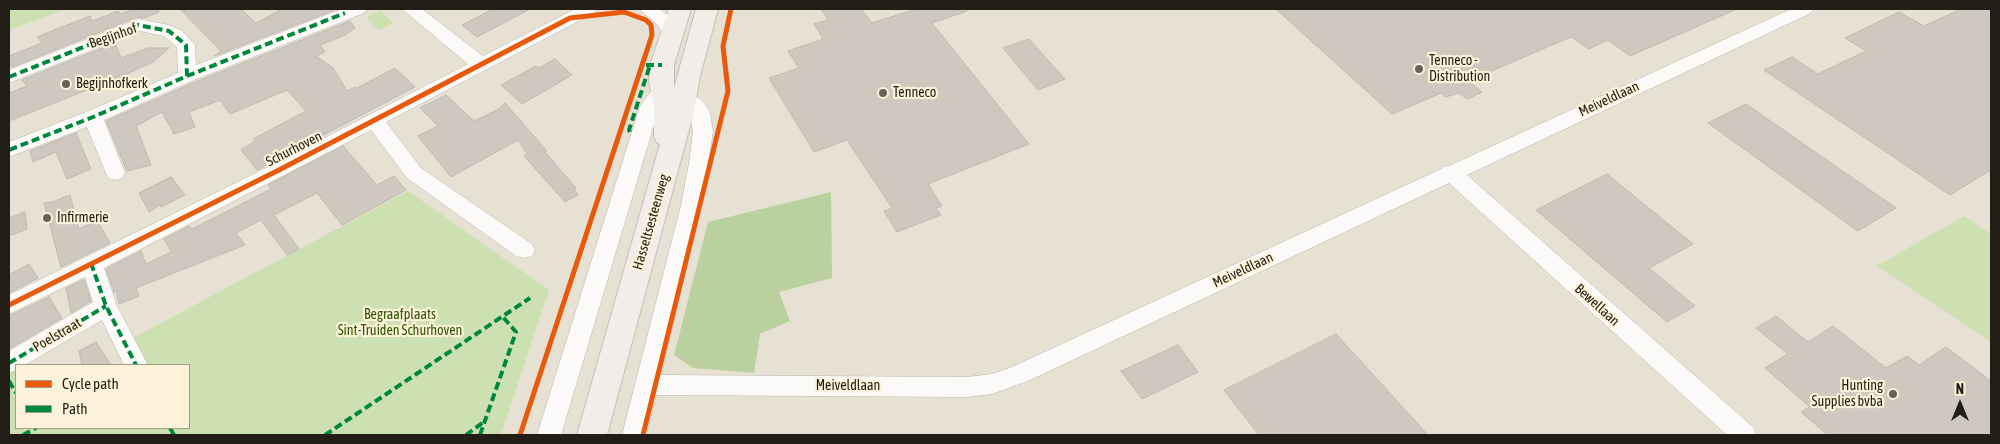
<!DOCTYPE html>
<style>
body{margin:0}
#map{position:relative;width:2000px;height:444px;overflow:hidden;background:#e7e1d4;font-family:"Asap Condensed",sans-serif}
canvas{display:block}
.frame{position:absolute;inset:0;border:10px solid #221e15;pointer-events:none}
.legend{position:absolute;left:15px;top:364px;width:175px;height:65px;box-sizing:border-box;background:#fcf2d9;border:1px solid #a59d8b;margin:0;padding:6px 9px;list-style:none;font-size:15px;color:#221e15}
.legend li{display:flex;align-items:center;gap:10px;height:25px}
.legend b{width:25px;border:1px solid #a59d8b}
.north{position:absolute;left:1935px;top:379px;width:50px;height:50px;-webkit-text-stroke:4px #fcf2d9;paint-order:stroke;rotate:0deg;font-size:14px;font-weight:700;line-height:20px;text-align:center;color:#221e15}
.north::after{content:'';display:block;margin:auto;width:18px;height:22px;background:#221e15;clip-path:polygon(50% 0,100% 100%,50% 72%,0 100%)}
</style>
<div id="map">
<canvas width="2000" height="444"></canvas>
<div class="frame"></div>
<ul class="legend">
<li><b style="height:6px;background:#e8590c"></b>Cycle path</li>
<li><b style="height:6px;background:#00873e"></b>Path</li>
</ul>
<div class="north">N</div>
</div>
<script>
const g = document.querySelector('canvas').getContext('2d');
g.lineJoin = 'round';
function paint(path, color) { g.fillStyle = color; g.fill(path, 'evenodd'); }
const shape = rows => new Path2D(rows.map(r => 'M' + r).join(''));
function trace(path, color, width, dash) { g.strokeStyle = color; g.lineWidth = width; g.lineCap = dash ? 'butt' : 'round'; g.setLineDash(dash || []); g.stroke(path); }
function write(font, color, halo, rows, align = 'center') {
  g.font = font + ' "Asap Condensed",sans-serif'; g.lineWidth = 4.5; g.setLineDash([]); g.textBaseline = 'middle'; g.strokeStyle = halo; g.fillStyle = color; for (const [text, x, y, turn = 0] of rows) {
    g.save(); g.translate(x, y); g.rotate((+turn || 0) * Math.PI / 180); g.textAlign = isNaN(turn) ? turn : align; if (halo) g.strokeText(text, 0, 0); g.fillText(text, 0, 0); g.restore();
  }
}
const green = shape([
 [9,9,66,9,9,30],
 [380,10,393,23,379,30,366,17],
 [408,191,549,290,501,435,9,435,9,370,16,366,16,428,189,428,189,365,129,365,118,346],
 [1964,216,1991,234,1991,342,1877,266]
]);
const forest = shape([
 [831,192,832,278,779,292,790,321,760,334,754,373,693,368,674,355,708,222]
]);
const building = shape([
 [134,9,158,9,159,12,144,18,137,17,12,67,9,62,9,56,42,43,37,37,90,16,92,21,118,11,120,14,134,9],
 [180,9,241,9,256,23,282,9,337,9,214,56,221,51,180,9],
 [493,9,530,9,477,37,462,25,493,9],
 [821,9,861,9,872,23,916,9,966,9,967,11,932,23,1029,144,928,184,942,206,936,208,941,215,897,232,884,211,892,208,847,140,814,152,769,78,799,68,788,51,823,39,814,24,828,20,821,9],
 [1276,9,1737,9,1630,56,1608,40,1589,49,1571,37,1468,81,1482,92,1467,99,1459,93,1446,97,1441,93,1392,114,1276,9],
 [1961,9,1991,9,1991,170,1950,195,1764,70,1792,57,1818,74,1866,51,1845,38,1899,12,1924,26,1961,9],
 [350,21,355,28,345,35,320,45,325,52,316,56,333,68,347,91,355,87,357,88,395,68,415,87,257,170,241,150,255,141,253,139,306,111,287,90,230,114,220,100,189,112,195,127,174,134,162,112,136,126,151,165,127,171,106,121,195,82,350,21],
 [1029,39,1065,79,1038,90,1003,48,1029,39],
 [115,43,121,58,148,48,169,48,153,62,127,74,9,121,9,93,27,86,22,80,115,43],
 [555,59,572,75,522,104,501,85,536,66,539,68,555,59],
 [446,95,474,121,499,109,505,103,547,151,545,152,576,188,574,189,578,195,565,202,524,156,527,154,518,140,451,177,418,136,438,126,420,108,446,95],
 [1746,104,1896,208,1858,231,1708,123,1746,104],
 [76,133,91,169,67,179,56,152,33,162,30,151,76,133],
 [343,146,377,185,394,176,406,190,342,225,317,193,274,215,299,249,287,255,261,220,236,233,245,245,136,288,139,296,119,304,116,291,114,292,106,269,141,251,146,264,171,252,164,239,189,226,192,229,222,214,271,189,268,185,343,146],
 [1607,174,1693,244,1649,268,1695,306,1667,322,1536,210,1607,174],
 [171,177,185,195,161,207,160,205,149,212,139,193,171,177],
 [70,195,79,229,97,220,110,243,61,267,44,203,52,202,70,195],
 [25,212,27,229,9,236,9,218,25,212],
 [29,264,38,278,9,293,9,275,29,264],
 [84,280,91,301,71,313,66,288,84,280],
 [49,297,62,318,9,349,9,316,49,297],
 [1776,316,1808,342,1833,326,1886,368,1907,356,1919,365,1946,347,1991,381,1991,431,1986,435,1828,435,1801,412,1810,407,1765,368,1788,354,1756,328,1776,316],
 [1336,334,1428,435,1259,435,1224,390,1336,334],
 [96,342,111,365,82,365,79,351,96,342],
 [1178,345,1198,372,1142,399,1121,371,1178,345]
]);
const minor = shape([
 [342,9,367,9,364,13,194,80,104,120,125,173,122,178,115,180,108,178,87,127,9,157,9,142,86,112,178,73,177,47,164,36,140,31,9,83,9,70,138,19,169,25,182,31,195,45,196,65,342,9],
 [402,9,422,9,483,56,575,9,597,9,594,13,386,122,421,168,532,244,535,250,532,256,524,258,516,256,407,178,371,130,104,268,117,306,148,365,124,365,102,320,25,365,16,365,16,370,9,373,9,351,93,302,85,277,9,314,9,295,272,165,468,64,402,9],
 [639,9,659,9,669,16,681,34,678,38,672,40,666,38,657,24,639,9],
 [1791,9,1814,9,1811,13,1467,175,1753,427,1756,435,1727,435,1449,183,1028,381,992,394,967,397,656,395,646,435,622,435,681,205,689,163,693,132,690,113,687,109,677,104,674,99,677,94,684,92,701,99,710,112,713,132,701,205,661,375,967,377,992,374,1012,367,1441,169,1443,167,1451,165,1791,9],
 [663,84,670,85,673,90,659,108,561,435,537,435,640,106,656,85,663,84]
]);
const major = shape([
 [669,9,691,9,674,65,674,88,696,9,718,9,700,76,694,111,607,435,577,435,660,144,657,143,654,137,654,105,649,82,650,65,669,9]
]);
const quiet = shape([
 [646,65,662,65],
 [187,76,345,13],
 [9,77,138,25,169,31,186,45,187,76,93,117,9,150],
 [630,132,629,130,650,65],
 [91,263,106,306,136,365],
 [9,363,106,306],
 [9,381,16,393],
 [170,428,174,435],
 [23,435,36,428],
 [325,435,530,298],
 [466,435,485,421],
 [480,435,516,332,503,317]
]);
const cycleway = shape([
 [9,305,279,170,570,18,624,12,646,20,651,25,652,35,520,435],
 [643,435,728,91,723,46,731,9]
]);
const markers = [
 [1419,69,5,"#676258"],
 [66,84,5,"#676258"],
 [883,93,5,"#676258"],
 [47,218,5,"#676258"],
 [1893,394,5,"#676258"]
];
const streetNames = [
 ["Begijnhof",113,36,-19],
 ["Meiveldlaan",1609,99,-25],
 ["Schurhoven",294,149,-27],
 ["Hasseltsesteenweg",651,222,-74],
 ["Meiveldlaan",1243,270,-25],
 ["Bewellaan",1597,305,42],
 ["Poelstraat",57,335,-30],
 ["Meiveldlaan",848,386]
];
const poiNames = [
 ["Tenneco -",1429,61],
 ["Distribution",1429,77],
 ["Begijnhofkerk",76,84],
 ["Tenneco",893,93],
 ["Infirmerie",57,218],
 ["Hunting",1883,386,"right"],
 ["Supplies bvba",1883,402,"right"]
];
const parkNames = [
 ["Begraafplaats",400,315],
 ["Sint-Truiden Schurhoven",400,331]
];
paint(green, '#cce0b2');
paint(forest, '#bad09f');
paint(building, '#cec8be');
trace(building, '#bfb8af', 1);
trace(minor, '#b9b4aa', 1);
trace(major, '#c2bfb8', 2);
paint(minor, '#fbfaf9');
paint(major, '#f2ede8');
trace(quiet, '#00873e', 4, [8, 4]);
trace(cycleway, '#e8590c', 5);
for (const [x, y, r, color] of markers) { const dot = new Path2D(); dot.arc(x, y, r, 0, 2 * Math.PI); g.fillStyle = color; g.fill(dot); trace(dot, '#fcf2d9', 2); }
write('14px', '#221e15', '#fcf2d9', streetNames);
write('14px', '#221e15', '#fcf2d9', poiNames, 'left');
write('14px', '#305800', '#fcf2d9', parkNames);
</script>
